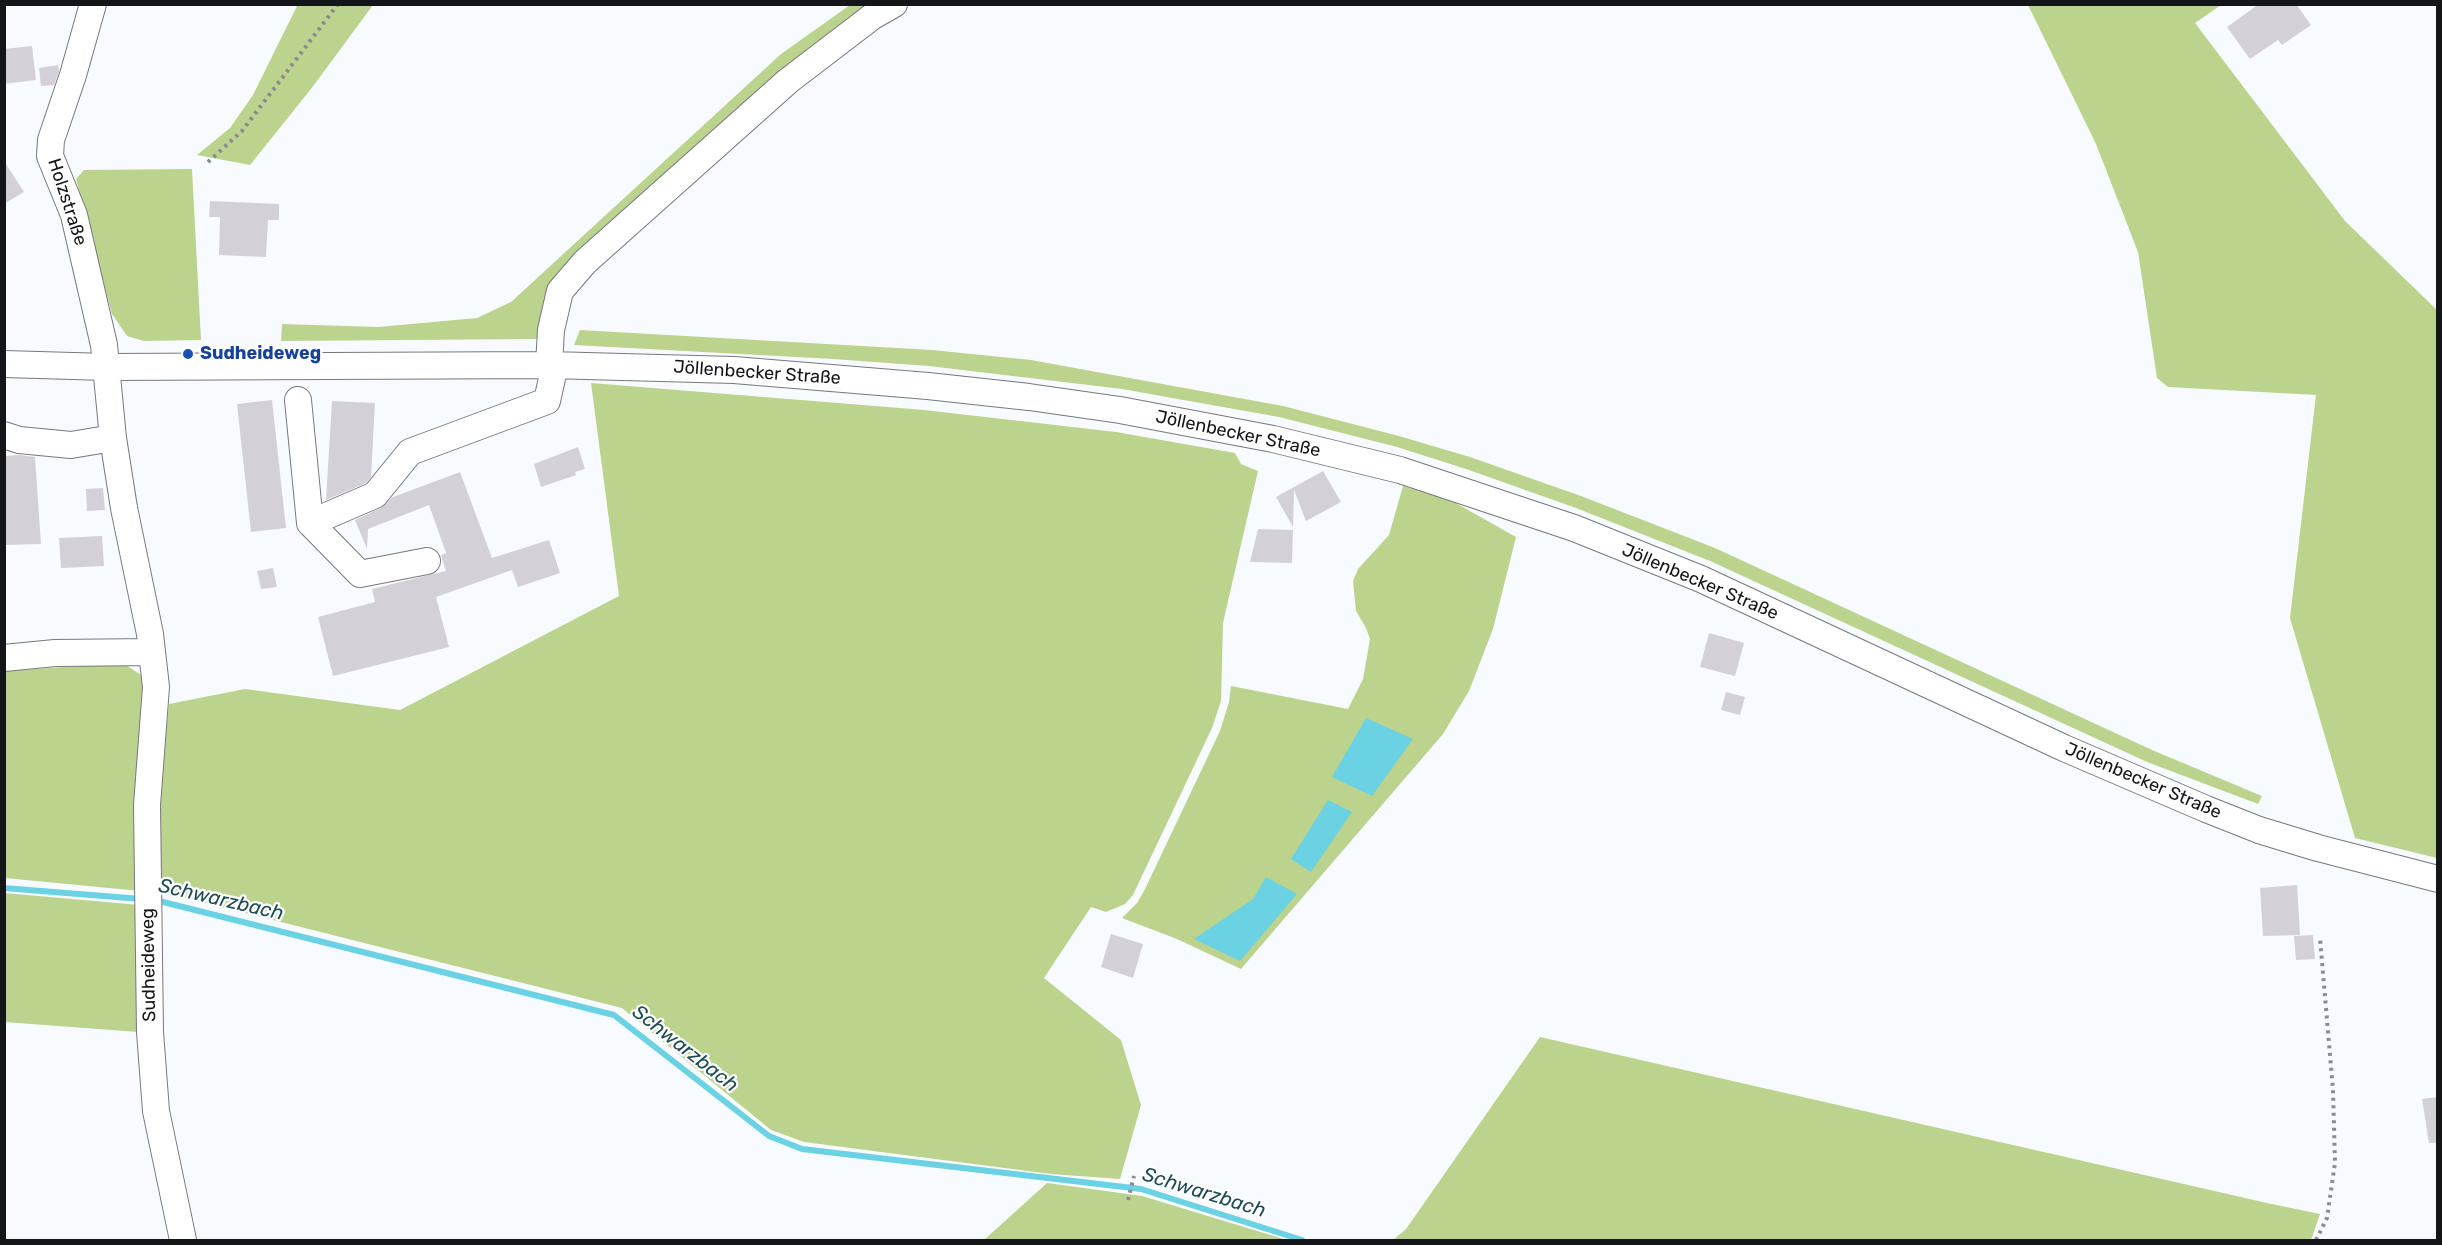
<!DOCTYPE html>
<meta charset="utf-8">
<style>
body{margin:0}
#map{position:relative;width:2442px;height:1245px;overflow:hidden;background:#f7fafe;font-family:Rubik,sans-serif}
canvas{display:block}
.frame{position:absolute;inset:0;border:6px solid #141518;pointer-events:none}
</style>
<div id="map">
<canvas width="2442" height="1245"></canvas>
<div class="frame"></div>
</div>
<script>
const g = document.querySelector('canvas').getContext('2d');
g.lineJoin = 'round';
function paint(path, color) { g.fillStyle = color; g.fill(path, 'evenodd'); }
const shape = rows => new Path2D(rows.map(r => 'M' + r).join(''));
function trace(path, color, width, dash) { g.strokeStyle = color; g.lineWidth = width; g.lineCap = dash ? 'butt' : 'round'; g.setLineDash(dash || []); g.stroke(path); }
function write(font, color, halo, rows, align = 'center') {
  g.font = font + ' Rubik,sans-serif'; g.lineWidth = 4.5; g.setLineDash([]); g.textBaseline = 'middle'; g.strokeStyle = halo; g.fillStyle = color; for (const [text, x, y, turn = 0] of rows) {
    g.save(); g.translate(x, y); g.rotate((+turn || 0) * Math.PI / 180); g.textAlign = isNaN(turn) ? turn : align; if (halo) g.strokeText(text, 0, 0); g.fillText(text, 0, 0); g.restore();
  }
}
const green = shape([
 [298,4,373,5,311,89,250,165,197,155,230,128,253,95],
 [850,5,879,5,551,284,537,339,281,341,282,324,378,327,477,318,511,302,781,54],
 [2028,5,2221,5,2195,23,2345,221,2437,310,2437,858,2355,838,2290,618,2316,395,2168,387,2157,378,2138,252,2096,144],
 [192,169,201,340,144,341,127,336,112,314,76,179,84,170],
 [580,330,932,350,1031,360,1283,406,1399,436,1470,457,1581,496,1715,548,2152,750,2262,796,2258,804,2147,762,1710,561,1576,508,1466,469,1397,447,1279,417,1122,389,929,366,833,359,574,345],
 [591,383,924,410,1116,432,1235,453,1241,464,1258,471,1223,623,1221,701,1212,728,1133,895,1125,904,1106,912,1091,907,1044,978,1121,1040,1141,1105,1120,1179,1051,1174,804,1142,771,1130,622,1008,162,892,159,803,169,704,245,689,400,710,619,596],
 [1403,486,1452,501,1516,537,1493,629,1469,691,1443,734,1241,969,1177,939,1122,918,1137,903,1145,889,1220,731,1229,702,1231,686,1348,709,1363,679,1370,639,1366,628,1356,611,1353,581,1358,569,1389,535],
 [123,663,144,677,140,891,5,878,5,671],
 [4,893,140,905,138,1032,5,1022],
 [1540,1037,2267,1203,2320,1214,2311,1240,1393,1240,1406,1229],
 [1047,1183,1142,1196,1287,1240,984,1240]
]);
const water = shape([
 [1366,718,1413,739,1372,796,1332,777],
 [1328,800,1352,812,1311,872,1291,859],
 [1266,877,1297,894,1240,961,1194,939,1253,899]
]);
const stream = shape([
 [4,888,141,899],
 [155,900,614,1015,769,1136,802,1149,1141,1189,1302,1240]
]);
const building = shape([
 [2259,4,2296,4,2311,25,2282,45,2278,40,2250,59,2227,27],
 [32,46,36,80,4,84,4,49],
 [58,65,59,71,54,85,41,86,39,68],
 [4,161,24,192,4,204],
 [210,201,279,204,279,220,268,220,266,257,219,255,220,217,209,217],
 [272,400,286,528,251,532,237,404],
 [332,401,375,403,371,477,366,483,326,500],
 [578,447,585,469,575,472,576,475,541,487,534,464],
 [19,455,35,457,41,544,4,545,4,456],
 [1323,471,1341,502,1306,521,1294,490,1293,527,1276,497],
 [460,472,492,558,549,540,560,573,518,587,512,570,436,597,449,647,333,676,318,617,375,602,372,589,446,571,441,555,446,553,429,505,368,529,367,549,355,520,381,508,393,497],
 [103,488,105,510,87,511,86,489],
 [1258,529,1293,530,1292,563,1250,562],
 [102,536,104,566,61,568,59,538],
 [273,568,277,587,261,589,257,571],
 [1709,633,1744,643,1735,676,1700,667],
 [1726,692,1745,697,1740,715,1721,710],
 [2297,885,2300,935,2263,936,2260,888],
 [1111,934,1143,944,1133,978,1101,967],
 [2313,935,2315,959,2296,960,2294,936],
 [2438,1097,2438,1143,2429,1143,2422,1099]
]);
const path = shape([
 [208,162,242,131,338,4],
 [1128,1200,1134,1176],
 [2316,1240,2327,1218,2335,1163,2333,1090,2320,938]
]);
const minor = shape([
 [93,4,73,75,51,140,50,156,74,215,104,345,113,438,124,508,150,634,156,687,147,805,150,1032,156,1111,183,1240],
 [4,364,107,367,549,365,734,370,928,386,1029,397,1120,410,1273,439,1400,470,1574,528,1701,579,2064,748,2206,809,2259,830,2318,848,2438,879],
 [549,365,551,330,560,291,585,262,788,81,873,16,894,4],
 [298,400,310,523,360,574,427,561],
 [4,435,19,440,71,445,113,438],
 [310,523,375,495,410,452,547,401,555,365],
 [4,658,55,653,152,652]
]);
const markers = [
 [188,354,6,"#1a4fb4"]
];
const streetNames = [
 ["Holzstraße",67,202,72],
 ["Jöllenbecker Straße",757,373,4],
 ["Jöllenbecker Straße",1238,434,12],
 ["Jöllenbecker Straße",1700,582,23],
 ["Jöllenbecker Straße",2143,781,23],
 ["Sudheideweg",149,965,-91]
];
const transitNames = [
 ["Sudheideweg",200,354]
];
const waterNames = [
 ["Schwarzbach",221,900,13],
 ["Schwarzbach",685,1049,38],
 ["Schwarzbach",1204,1193,17]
];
paint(green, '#bcd38d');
paint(water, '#6ad2e2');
trace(stream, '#6ad2e2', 6);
paint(building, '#d4d0d7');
trace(minor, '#75787f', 28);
trace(path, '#898b8f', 4, [3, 4.5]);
trace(minor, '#fff', 26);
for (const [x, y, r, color] of markers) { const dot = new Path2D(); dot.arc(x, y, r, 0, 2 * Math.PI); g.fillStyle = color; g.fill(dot); trace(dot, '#fff', 2); }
write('18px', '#141518', '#fff', streetNames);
write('bold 18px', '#164399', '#fff', transitNames, 'left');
write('italic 20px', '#1d4c53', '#fff', waterNames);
</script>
